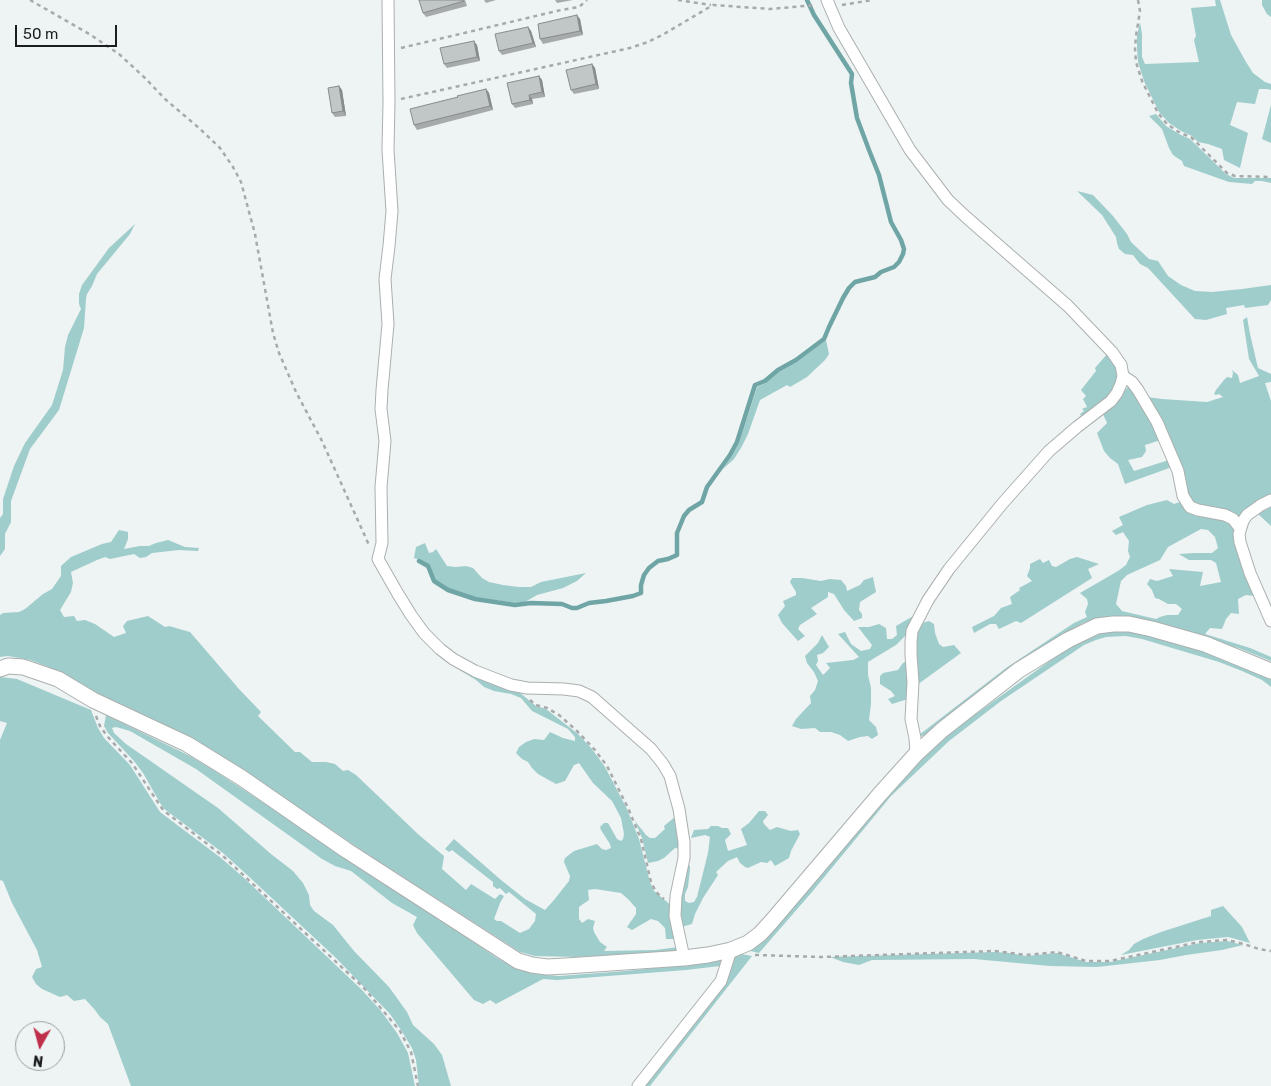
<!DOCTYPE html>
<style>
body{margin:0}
#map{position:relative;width:1271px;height:1086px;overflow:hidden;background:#eef3f3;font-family:Rubik,sans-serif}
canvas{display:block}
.north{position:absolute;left:15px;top:1021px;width:50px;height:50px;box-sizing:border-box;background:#eef3f3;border:1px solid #9a9e9e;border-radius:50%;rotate:187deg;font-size:14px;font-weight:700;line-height:20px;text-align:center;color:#1c1e1e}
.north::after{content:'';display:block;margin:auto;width:18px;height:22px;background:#bf2f4a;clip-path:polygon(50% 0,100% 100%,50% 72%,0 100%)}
.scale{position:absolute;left:15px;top:25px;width:102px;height:22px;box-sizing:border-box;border:2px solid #1c1e1e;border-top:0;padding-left:6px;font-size:15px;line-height:18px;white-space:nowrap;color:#1c1e1e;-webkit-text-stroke:4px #eef3f3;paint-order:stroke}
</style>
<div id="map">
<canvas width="1271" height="1086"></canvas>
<div class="north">N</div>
<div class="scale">50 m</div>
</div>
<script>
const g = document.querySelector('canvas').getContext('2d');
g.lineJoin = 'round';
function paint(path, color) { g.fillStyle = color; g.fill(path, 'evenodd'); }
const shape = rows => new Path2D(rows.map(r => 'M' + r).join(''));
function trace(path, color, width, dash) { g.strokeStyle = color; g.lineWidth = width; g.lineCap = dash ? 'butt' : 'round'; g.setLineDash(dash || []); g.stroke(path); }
const green = shape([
 [1215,0,1220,0,1231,35,1246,62,1253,73,1265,82,1271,84,1271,90,1267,89,1259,89,1255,104,1237,102,1230,125,1248,133,1240,168,1224,160,1222,149,1208,144,1198,142,1192,136,1181,131,1169,123,1159,112,1144,81,1138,62,1137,49,1137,36,1140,22,1142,34,1142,57,1145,64,1199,62,1194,40,1196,36,1191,8,1216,6],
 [1262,0,1271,0,1271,17,1267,14,1262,5],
 [1271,105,1271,143,1262,139],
 [1156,114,1166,126,1179,134,1190,139,1226,174,1234,178,1271,178,1271,183,1262,181,1255,181,1252,184,1229,182,1184,166,1182,161,1173,155,1169,148,1162,129,1149,116],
 [1077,191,1093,195,1113,216,1127,234,1131,242,1149,259,1158,261,1168,276,1181,285,1195,291,1212,292,1242,289,1271,285,1271,300,1268,305,1245,308,1244,305,1226,308,1227,314,1206,320,1195,319,1148,268,1140,264,1133,255,1125,254,1119,249,1117,243,1116,237,1102,215],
 [135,224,130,234,97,274,92,286,87,294,86,299,84,328,59,410,30,449,11,501,11,522,5,534,5,549,0,556,0,518,3,514,3,499,14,466,25,443,52,405,63,370,65,347,68,335,81,309,79,304,79,294,82,285,109,248],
 [1247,317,1250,334,1258,368,1271,374,1271,382,1265,383,1271,401,1271,497,1239,521,1201,508,1189,500,1147,397,1162,399,1207,402,1223,397,1219,394,1216,395,1214,394,1216,390,1224,380,1227,377,1232,378,1233,373,1232,370,1238,375,1240,383,1259,376,1249,359,1243,320],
 [826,340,829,354,825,360,807,377,790,387,787,385,760,400,748,434,741,448,734,459,723,469,732,456,739,443,757,387,766,383,779,372,797,362],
 [1108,353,1115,364,1118,378,1112,395,1075,422,1081,416,1080,414,1084,411,1082,409,1087,407,1083,399,1086,396,1081,390,1096,371,1095,368],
 [1128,387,1132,390,1148,413,1161,440,1145,445,1146,451,1142,457,1128,460,1134,471,1169,460,1172,467,1125,484,1118,464,1110,458,1104,451,1097,433,1107,423,1103,414],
 [1167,500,1174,504,1183,501,1229,522,1236,530,1256,596,1246,595,1238,599,1239,614,1231,613,1226,619,1222,629,1210,628,1205,634,1250,648,1271,657,1271,661,1241,649,1210,639,1129,617,1119,616,1096,619,1083,623,1038,651,986,688,923,736,919,735,1006,668,1074,623,1087,617,1085,612,1088,604,1087,599,1080,593,1118,571,1126,565,1130,557,1128,551,1129,541,1123,532,1116,535,1112,531,1123,525,1119,517,1147,505],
 [1201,529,1208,530,1215,537,1218,548,1212,553,1195,553,1179,554,1189,560,1211,560,1216,563,1221,582,1200,586,1203,572,1169,569,1173,576,1157,581,1150,579,1147,584,1152,590,1155,598,1159,599,1168,604,1176,604,1182,609,1178,615,1167,615,1160,617,1156,619,1122,611,1116,604,1121,581,1127,575,1160,560,1168,547],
 [1271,507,1271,526,1258,514],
 [119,530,128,532,128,539,124,549,140,546,149,546,156,543,168,540,185,547,199,548,198,551,179,550,152,553,146,557,140,558,134,554,110,559,105,557,97,560,71,572,73,583,71,592,60,610,64,617,74,616,77,621,85,620,95,624,114,637,126,633,123,626,127,621,148,616,165,627,169,626,190,632,239,689,261,712,258,716,295,752,300,752,312,762,326,762,335,764,343,771,348,770,356,775,419,835,444,856,442,869,466,890,471,884,495,899,500,894,504,896,500,903,494,919,497,921,501,921,520,933,529,929,535,921,536,914,509,892,506,894,500,888,497,889,493,886,493,882,452,850,449,852,445,849,454,839,501,880,525,899,545,910,554,900,569,881,570,876,564,862,565,858,574,851,597,844,602,849,606,850,611,848,610,844,601,830,600,827,604,823,608,823,617,839,621,841,623,839,624,834,621,818,612,801,593,783,579,763,574,765,565,781,556,784,538,774,532,768,528,762,522,759,516,753,519,747,526,742,534,739,544,740,550,732,563,738,575,741,575,737,568,729,532,711,521,698,511,694,494,691,484,687,476,680,450,664,449,660,511,688,519,692,536,706,546,709,578,734,592,749,605,767,627,809,639,839,650,882,654,891,673,907,679,939,666,939,665,928,658,921,651,919,632,930,627,927,636,914,636,908,629,900,621,893,595,889,588,890,589,900,583,904,579,907,579,919,582,923,588,919,595,921,593,928,594,932,600,942,607,947,604,951,655,950,679,947,676,952,576,957,535,956,520,952,378,861,273,791,46,666,30,660,8,656,0,657,0,615,3,613,19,612,25,609,43,594,52,589,61,576,61,566,71,557,102,544,111,542],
 [425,543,429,553,433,552,436,549,447,566,456,567,466,566,473,568,482,578,489,582,503,585,519,587,531,587,541,582,586,573,577,581,563,588,537,595,525,602,515,603,475,597,449,589,435,580,429,565,420,560,414,558,416,547],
 [1077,557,1099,564,1088,569,1092,578,1021,623,1016,621,999,629,996,624,990,624,974,633,972,627,994,616,1001,608,1012,604,1010,597,1020,590,1019,588,1032,581,1027,576,1030,568,1030,564,1040,559,1043,563,1049,560,1052,566,1056,567,1070,559],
 [873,577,876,592,860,602,859,610,862,614,862,618,854,621,844,610,834,594,828,592,828,597,811,608,817,614,800,625,798,629,805,636,798,641,782,623,778,615,785,606,783,601,796,595,796,592,790,582,792,578,802,578,821,581,830,579,841,580,846,586,847,591,860,585,864,580],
 [915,615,909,632,896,645,868,662,868,675,871,688,871,704,869,720,876,727,878,735,872,739,868,736,860,737,848,741,840,735,831,732,820,732,815,728,801,729,792,726,796,719,811,703,810,696,815,690,818,681,814,672,807,663,805,656,818,643,822,635,829,647,823,653,817,655,818,661,816,665,823,675,830,668,826,663,853,660,859,657,838,634,845,632,851,644,861,651,870,649,872,645,858,627,869,627,879,624,886,628,887,639,892,639,897,635,896,626],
 [929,621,934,624,935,633,939,644,943,647,954,645,961,653,917,685,918,678,916,649,918,630,919,624],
 [1122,629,1202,651,1250,669,1271,679,1271,687,1262,680,1242,671,1219,662,1142,639,1126,636,1106,637,1096,640,1084,645,1001,701,949,741,891,796,812,892,759,953,742,949,763,941,771,933,898,783,952,731,1065,650,1098,633],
 [909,660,908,699,892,704,888,699,895,696,891,691,880,684,880,676,883,673,898,670,903,663],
 [0,677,17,679,91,710,98,728,104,738,130,765,160,812,221,858,243,877,362,990,381,1011,397,1033,408,1053,415,1086,131,1086,108,1024,100,1017,95,1010,85,999,74,1001,67,995,60,997,42,989,36,984,32,977,36,969,42,967,37,950,12,903,3,881,0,880,0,740,7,723,0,721],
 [106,715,190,756,215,771,382,880,497,958,516,968,537,974,559,976,626,971,703,963,721,958,720,966,686,970,557,980,543,979,496,1004,490,1000,483,1004,474,1000,417,933,413,925,417,917,392,903,351,871,335,866,322,859,196,769,130,731,116,727,112,728,114,733,126,744,218,808,271,854,293,871,303,883,309,895,310,905,314,911,333,925,354,951,389,987,407,1012,413,1025,434,1044,442,1055,451,1086,419,1086,416,1060,412,1048,401,1030,390,1014,336,958,245,873,223,853,163,808,143,773,134,761,108,733,104,726],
 [759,811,765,811,768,815,763,821,764,824,770,830,777,827,791,831,798,830,800,834,791,851,789,858,775,866,771,860,767,863,761,862,748,868,745,867,740,863,737,857,728,861,716,872,718,875,703,898,695,914,692,924,681,927,679,900,687,864,690,866,690,869,688,887,685,894,685,901,689,903,694,902,697,897,708,853,710,837,705,835,691,838,694,830,708,829,711,826,718,826,722,828,728,828,731,834,725,840,728,851,747,845,741,829,749,823],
 [676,816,681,849,675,848,664,858,658,861,648,863,642,838,635,821,646,835,650,838,655,838,665,829,664,826],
 [1223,906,1242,927,1250,943,1228,937,1197,940,1121,955,1129,950,1134,944,1143,939,1161,932,1211,916,1211,910],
 [1227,941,1243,945,1222,950,1186,955,1160,960,1097,967,1050,966,974,959,872,960,859,965,843,962,830,957,994,952,1009,953,1026,956,1057,953,1086,962,1110,962,1200,943],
 [736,953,752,956,650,1086,642,1086,732,955]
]);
const stream = shape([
 [419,561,428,566,434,581,448,590,475,599,515,605,531,603,562,604,572,608,577,608,589,603,606,601,633,596,641,593,641,585,644,575,649,568,658,561,668,559,677,555,677,533,684,516,689,510,702,502,707,487,730,455,737,442,755,385,765,381,778,370,796,360,824,339,829,327,843,298,849,288,855,282,875,277,881,272,894,267,899,262,903,254,904,249,901,240,891,222,879,175,869,150,857,118,851,83,852,74,814,15,807,0]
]);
const path = shape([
 [30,0,91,35,119,54,145,78,165,99,199,128,220,148,233,167,241,182,255,234,273,333,279,353,296,392,322,441,369,545],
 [678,0,711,5],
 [1138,0,1140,11,1136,36,1135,49,1136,62,1142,81,1158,113,1167,124,1180,133,1191,137,1227,173,1235,176,1271,177],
 [842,5,872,0],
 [401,48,561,10,579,7,587,0],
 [401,99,630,48,648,42,664,34,713,5,770,9,816,5],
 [530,700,536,705,547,708,559,715,576,730,595,750,607,766,628,808,641,839,651,882,656,892,664,899],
 [96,716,100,726,107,736,132,763,163,810,223,856,364,988,400,1031,411,1052,418,1086],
 [755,955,821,957,994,951,1026,955,1057,952,1086,961,1110,961,1199,942,1227,940,1244,944,1259,949,1271,951]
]);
const street = shape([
 [388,0,389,102,388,150,392,211,389,246,385,279,388,324,382,390,381,409,385,441,381,487,382,543,378,559,398,594,411,615,424,633,440,649,453,659,475,671,511,685,527,688,564,689,579,691,592,697,651,749,663,764,670,776,679,809,684,842,684,858,676,896,675,916,684,958],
 [827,0,839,28,910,150,948,200,966,217,1068,306,1112,352,1121,365,1123,376,1121,384,1117,393,1111,401,1077,427,1049,451,1002,504,949,569,928,600,912,631,911,642,911,655,913,682,911,719,915,738,916,754],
 [1123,376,1132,382,1138,390,1157,422,1178,471,1183,496,1190,507,1198,510,1225,515,1233,519,1240,528],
 [1271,500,1261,505,1247,515,1243,521,1239,534,1240,542,1250,573,1271,621],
 [638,1086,721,981,731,950]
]);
const secondary = shape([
 [0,669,8,666,23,667,58,679,93,700,187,744,242,778,346,850,518,961,532,965,547,967,566,966,684,958,708,955,731,950,748,943,760,934,771,922,880,794,916,754,942,730,1019,670,1068,640,1097,626,1113,624,1129,624,1152,629,1205,644,1271,671]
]);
const wall = shape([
 [419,0,465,0,467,6,426,17,423,13],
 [484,0,496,0,486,3],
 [555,0,573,0,557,3],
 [580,19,583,35,543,44,540,39],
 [528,27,531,31,536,47,502,55,499,51],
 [477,45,480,61,447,68,444,64],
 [592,64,595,68,599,89,574,94,571,90],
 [539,76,542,80,545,97,532,99,533,104,515,108,512,104],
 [339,86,342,90,346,116,335,117,332,113],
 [486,89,489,93,493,110,417,130,414,125,458,97]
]);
const shadedWall = shape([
 [577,15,580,19,583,35,580,31],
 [528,27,531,31,536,47,533,43],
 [474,41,477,45,480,61,477,57],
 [592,64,595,68,599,89,596,84],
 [539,76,542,80,545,97,542,92],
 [339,86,342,90,346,116,343,111],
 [486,89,489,93,493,110,490,106],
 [529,95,532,99,533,104,530,100]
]);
const building = shape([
 [419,0,463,0,464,1,423,13,419,0],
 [577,15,580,31,540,39,538,24,577,15],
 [528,27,533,43,499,51,495,34,528,27],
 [474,41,477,57,444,64,440,48,474,41],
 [592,64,596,84,571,90,566,70,592,64],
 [539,76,542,92,529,95,530,100,512,104,507,83,539,76],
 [339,86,343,111,332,113,328,88,339,86],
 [486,89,490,106,414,125,410,109,458,97,457,96,486,89]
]);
paint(green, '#9fcdcc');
trace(stream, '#70a5a5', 4.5);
trace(street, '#abb0af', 13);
trace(secondary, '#abb0af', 17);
trace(path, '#a6aaaa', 2.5, [4, 4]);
trace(street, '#fff', 11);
trace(secondary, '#fff', 15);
paint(wall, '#a6aaaa');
paint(shadedWall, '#878b8b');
paint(building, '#c1c6c6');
trace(building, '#878b8b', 1);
</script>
